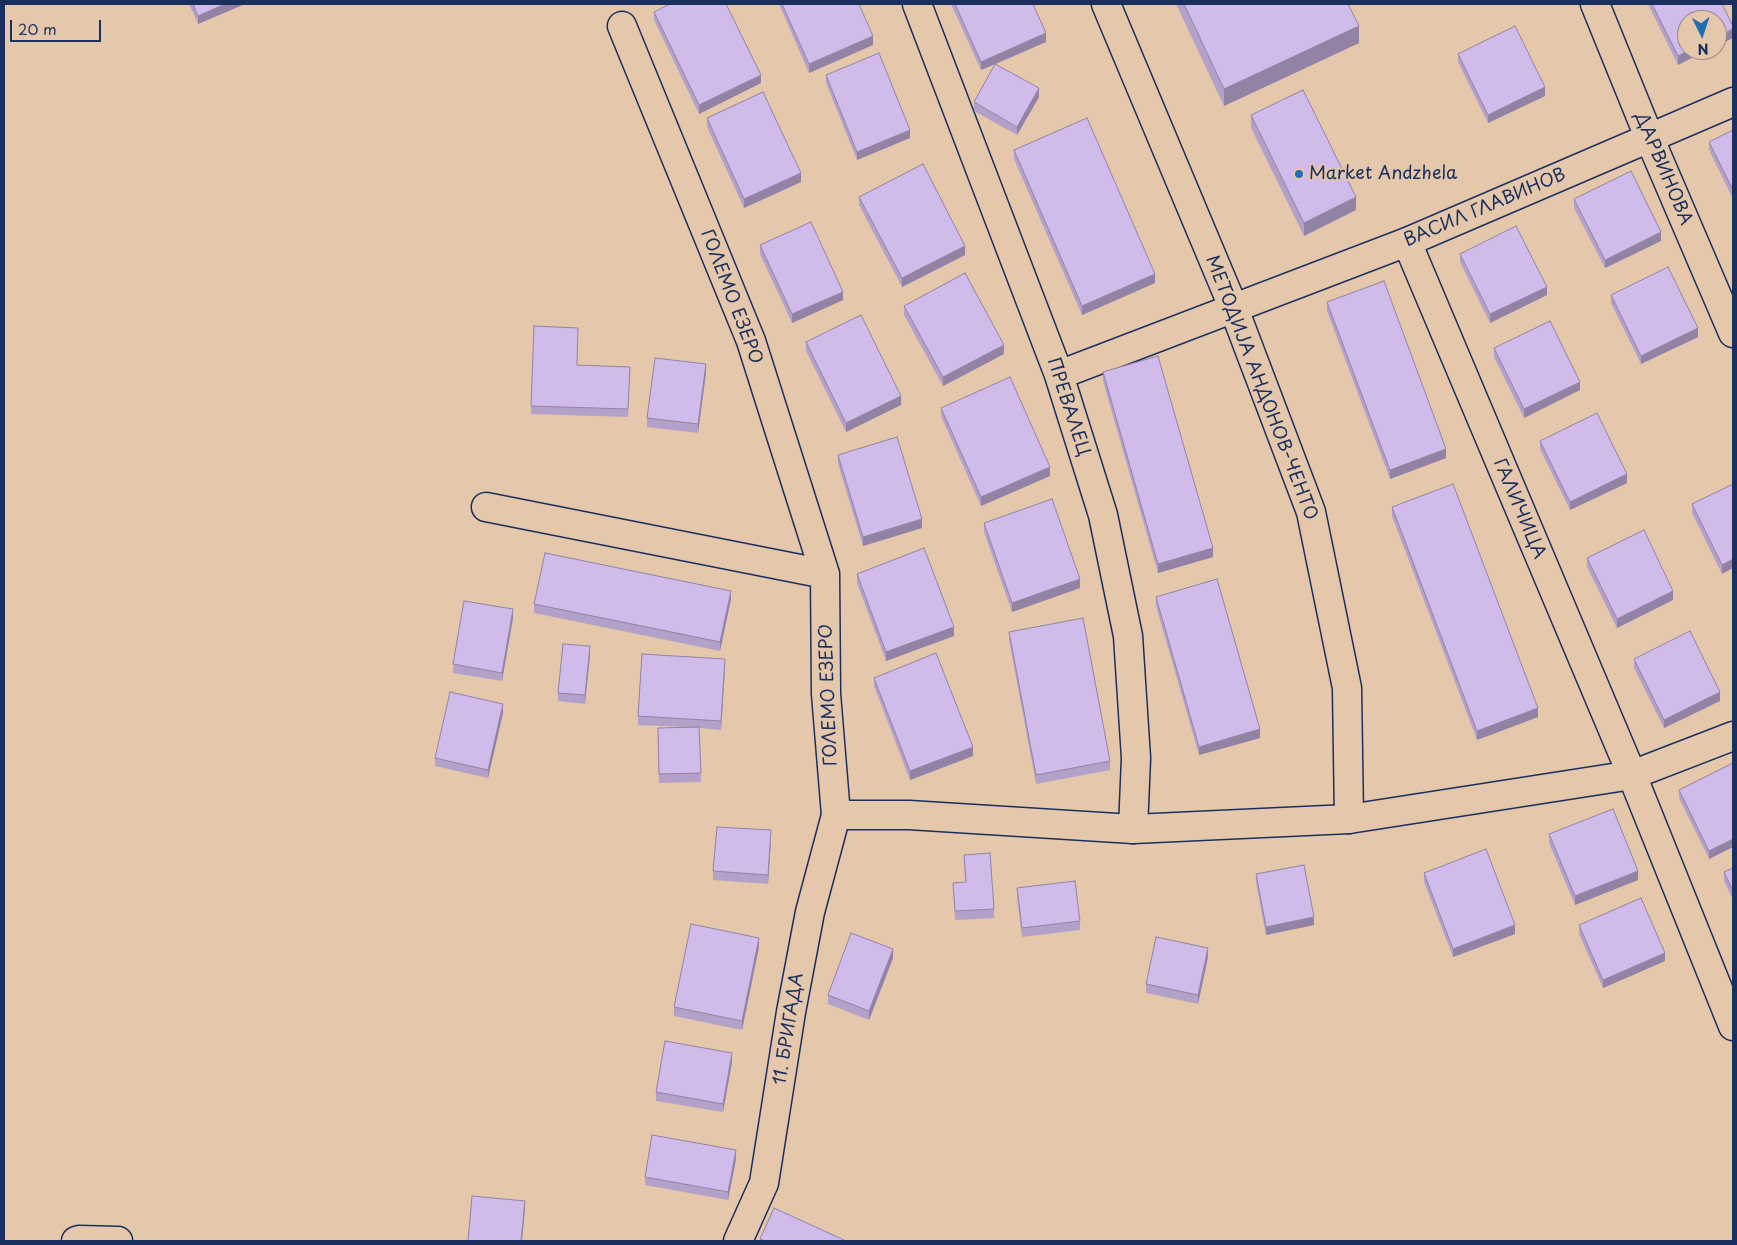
<!DOCTYPE html>
<meta charset="utf-8">
<style>
body{margin:0}
#map{position:relative;width:1737px;height:1245px;overflow:hidden;background:#e5c8ac;font-family:"Playpen Sans",sans-serif}
canvas{display:block}
.frame{position:absolute;inset:0;border:5px solid #1b2f5e;pointer-events:none}
.north{position:absolute;left:1677px;top:10px;width:50px;height:50px;box-sizing:border-box;background:#e5c8ac;border:1px solid #948b8d;border-radius:50%;rotate:176deg;font-size:14px;font-weight:700;line-height:20px;text-align:center;color:#1b2f5e}
.north::after{content:'';display:block;margin:auto;width:18px;height:22px;background:#1f6fb2;clip-path:polygon(50% 0,100% 100%,50% 72%,0 100%)}
.scale{position:absolute;left:10px;top:20px;width:91px;height:22px;box-sizing:border-box;border:2px solid #1b2f5e;border-top:0;padding-left:6px;font-size:15px;line-height:18px;white-space:nowrap;color:#1b2f5e;-webkit-text-stroke:4px #e5c8ac;paint-order:stroke}
</style>
<div id="map">
<canvas width="1737" height="1245"></canvas>
<div class="frame"></div>
<div class="north">N</div>
<div class="scale">20 m</div>
</div>
<script>
const g = document.querySelector('canvas').getContext('2d');
g.lineJoin = 'round';
const shape = rows => new Path2D(rows.map(r => 'M' + r).join(''));
function trace(path, color, width, dash) { g.strokeStyle = color; g.lineWidth = width; g.lineCap = dash ? 'butt' : 'round'; g.setLineDash(dash || []); g.stroke(path); }
function paint(path, color) { g.fillStyle = color; g.fill(path, 'evenodd'); }
function write(font, color, halo, rows, align = 'center') {
  g.font = font + ' "Playpen Sans",sans-serif'; g.lineWidth = 4; g.setLineDash([]); g.textBaseline = 'middle'; g.strokeStyle = halo; g.fillStyle = color; for (const [text, x, y, turn = 0] of rows) {
    g.save(); g.translate(x, y); g.rotate((+turn || 0) * Math.PI / 180); g.textAlign = isNaN(turn) ? turn : align; if (halo) g.strokeText(text, 0, 0); g.fillText(text, 0, 0); g.restore();
  }
}
const street = shape([
 [917,4,1059,375,1103,515,1128,636,1136,758,1133,829],
 [1595,4,1649,137,1733,333],
 [622,26,751,341,825,574],
 [1407,242,1632,775,1733,1026],
 [1059,375,1407,242,1733,102],
 [486,507,825,574,826,694,836,815],
 [1349,819,1632,775,1733,736],
 [76,1241,79,1240,118,1241]
]);
const secondary = shape([
 [738,1241,764,1183,791,1012,810,912,836,815,909,815,1133,829,1349,819,1347,688,1311,512,1234,309,1106,4]
]);
const wall = shape([
 [189,4,245,4,198,24],
 [779,4,859,4,873,45,809,73],
 [951,4,1033,4,1046,42,996,64,1039,97,1017,135,974,111,974,102,995,64,981,70],
 [1176,4,1348,4,1359,43,1224,106],
 [1648,4,1722,4,1678,65],
 [654,12,761,83,699,114,654,20],
 [1458,54,1545,96,1488,123,1458,62],
 [826,75,910,138,857,160,826,83],
 [1251,115,1356,210,1304,236,1251,128],
 [707,118,801,182,744,208,707,127],
 [1733,130,1733,199,1709,150,1709,142],
 [1014,150,1155,283,1082,315,1014,159],
 [859,197,965,255,902,287,859,205],
 [1574,199,1661,241,1605,268,1574,208],
 [760,245,843,300,792,323,760,254],
 [1460,254,1547,295,1490,323,1460,262],
 [1611,295,1698,337,1641,364,1611,303],
 [1327,302,1446,458,1390,479,1327,311],
 [904,306,1004,354,943,386,904,315],
 [806,342,901,405,846,432,806,351],
 [1494,348,1580,390,1524,418,1494,357],
 [577,365,630,367,628,417,531,414,531,406],
 [1103,372,1213,557,1158,573,1103,381],
 [706,373,698,433,647,427,647,418],
 [941,408,1050,476,981,506,941,416],
 [1540,441,1627,483,1570,510,1540,449],
 [838,455,922,528,863,546,838,464],
 [1733,484,1722,574,1692,513,1692,504],
 [1392,507,1538,717,1477,740,1392,516],
 [984,523,1080,588,1012,612,984,532],
 [1587,558,1673,600,1617,628,1587,567],
 [857,574,954,636,886,661,857,583],
 [1156,597,1260,738,1199,755,1156,606],
 [731,599,720,651,534,613,534,604],
 [513,618,502,681,453,673,453,664],
 [1009,632,1110,761,1110,770,1036,784,1009,640],
 [590,655,585,704,558,701,558,693],
 [1634,659,1720,701,1664,728,1634,668],
 [725,668,721,730,699,728,701,782,659,783,658,737,684,727,638,725,638,716],
 [874,678,973,756,910,780,874,686],
 [503,713,488,778,435,766,435,758],
 [1733,763,1733,847,1709,859,1679,798,1679,790],
 [1549,834,1638,880,1575,905,1549,843],
 [771,839,768,884,713,880,713,871],
 [964,855,994,909,994,918,955,920,953,883,965,882],
 [1733,868,1733,900,1724,881,1724,872],
 [1424,873,1515,934,1453,957,1424,882],
 [1256,874,1314,925,1266,935,1256,883],
 [1017,888,1080,921,1080,930,1022,937,1017,897],
 [1579,925,1665,961,1603,988,1579,934],
 [759,947,742,1030,674,1016,674,1007],
 [1208,957,1198,1004,1146,993,1146,984],
 [893,958,869,1020,828,1004,828,995],
 [732,1062,723,1112,656,1101,656,1092],
 [736,1159,728,1200,645,1185,645,1177]
]);
const shadedWall = shape([
 [225,4,245,4,198,24,198,16],
 [1359,26,1359,43,1224,106,1224,89],
 [1733,29,1733,38,1717,46,1717,37],
 [1046,33,1046,42,981,70,981,62],
 [873,36,873,45,809,73,809,64],
 [1690,50,1708,50,1678,65,1678,56],
 [761,75,761,83,699,114,699,105],
 [1545,87,1545,96,1488,123,1488,115],
 [1039,88,1039,97,1017,135,1017,127],
 [910,130,910,138,857,160,857,152],
 [801,173,801,182,744,208,744,199],
 [1356,197,1356,210,1304,236,1304,223],
 [1661,232,1661,241,1605,268,1605,260],
 [965,246,965,255,902,287,902,278],
 [1155,274,1155,283,1082,315,1082,306],
 [1547,287,1547,295,1490,323,1490,314],
 [843,292,843,300,792,323,792,314],
 [1698,328,1698,337,1641,364,1641,356],
 [1004,345,1004,354,943,386,943,377],
 [706,364,706,373,698,433,698,424],
 [1580,382,1580,390,1524,418,1524,409],
 [901,396,901,405,846,432,846,423],
 [1446,449,1446,458,1390,479,1390,470],
 [1050,467,1050,476,981,506,981,497],
 [1627,474,1627,483,1570,510,1570,502],
 [922,519,922,528,863,546,863,537],
 [1213,548,1213,557,1158,573,1158,564],
 [1733,559,1733,568,1722,574,1722,565],
 [1080,579,1080,588,1012,612,1012,603],
 [731,591,731,599,720,651,720,642],
 [1673,591,1673,600,1617,628,1617,619],
 [513,609,513,618,502,681,502,673],
 [954,627,954,636,886,661,886,652],
 [590,646,590,655,585,704,585,695],
 [725,659,725,668,721,730,721,721],
 [1720,692,1720,701,1664,728,1664,720],
 [503,704,503,713,488,778,488,770],
 [1538,708,1538,717,1477,740,1477,731],
 [1260,729,1260,738,1199,755,1199,747],
 [973,747,973,756,910,780,910,771],
 [771,830,771,839,768,884,768,875],
 [1733,839,1733,847,1709,859,1709,851],
 [1638,871,1638,880,1575,905,1575,896],
 [1314,917,1314,925,1266,935,1266,927],
 [1515,925,1515,934,1453,957,1453,949],
 [759,938,759,947,742,1030,742,1021],
 [1208,948,1208,957,1198,1004,1198,995],
 [893,949,893,958,869,1020,869,1011],
 [1665,953,1665,961,1603,988,1603,980],
 [732,1053,732,1062,723,1112,723,1104],
 [736,1150,736,1159,728,1200,728,1192],
 [525,1201,525,1210,522,1241,521,1241]
]);
const building = shape([
 [193,4,225,4,198,16,193,4],
 [670,4,726,4,761,75,699,105,654,12,670,4],
 [782,4,859,4,873,36,809,64,782,4],
 [955,4,1033,4,1046,33,981,62,955,4],
 [1184,4,1348,4,1359,26,1224,89,1184,4],
 [1652,4,1722,4,1733,26,1733,29,1717,37,1717,20,1687,20,1687,50,1690,50,1678,56,1652,4],
 [1515,26,1545,87,1488,115,1458,54,1515,26],
 [879,53,910,130,857,152,826,75,879,53],
 [995,64,1039,88,1017,127,974,102,995,64],
 [1303,90,1356,197,1304,223,1251,115,1303,90],
 [763,92,801,173,744,199,707,118,763,92],
 [1087,118,1155,274,1082,306,1014,150,1087,118],
 [1733,130,1733,190,1709,142,1733,130],
 [923,164,965,246,902,278,859,197,923,164],
 [1631,171,1661,232,1605,260,1574,199,1631,171],
 [811,222,843,292,792,314,760,245,811,222],
 [1516,226,1547,287,1490,314,1460,254,1516,226],
 [1668,267,1698,328,1641,356,1611,295,1668,267],
 [965,273,1004,345,943,377,904,306,965,273],
 [1384,281,1446,449,1390,470,1327,302,1384,281],
 [861,315,901,396,846,423,806,342,861,315],
 [1550,321,1580,382,1524,409,1494,348,1550,321],
 [534,326,578,328,577,365,630,367,628,409,531,406,534,326],
 [1158,356,1213,548,1158,564,1103,372,1158,356],
 [655,358,706,364,698,424,647,418,655,358],
 [1010,377,1050,467,981,497,941,408,1010,377],
 [1597,413,1627,474,1570,502,1540,441,1597,413],
 [897,437,922,519,863,537,838,455,897,437],
 [1453,484,1538,708,1477,731,1392,507,1453,484],
 [1733,484,1733,559,1722,565,1692,504,1733,484],
 [1052,499,1080,579,1012,603,984,523,1052,499],
 [1644,530,1673,591,1617,619,1587,558,1644,530],
 [924,548,954,627,886,652,857,574,924,548],
 [545,553,731,591,720,642,534,604,545,553],
 [1217,579,1260,729,1199,747,1156,597,1217,579],
 [464,601,513,609,502,673,453,664,464,601],
 [1083,618,1110,761,1036,775,1009,632,1083,618],
 [1690,631,1720,692,1664,720,1634,659,1690,631],
 [563,644,590,646,585,695,558,693,563,644],
 [936,653,973,747,910,771,874,678,936,653],
 [642,654,725,659,721,721,638,716,642,654],
 [450,692,503,704,488,770,435,758,450,692],
 [699,727,701,773,659,774,658,728,699,727],
 [1733,763,1733,839,1709,851,1679,790,1733,763],
 [1613,809,1638,871,1575,896,1549,834,1613,809],
 [717,827,771,830,768,875,713,871,717,827],
 [1486,849,1515,925,1453,949,1424,873,1486,849],
 [990,853,994,909,955,911,953,883,966,882,964,855,990,853],
 [1304,865,1314,917,1266,927,1256,874,1304,865],
 [1733,868,1733,891,1724,872,1733,868],
 [1075,881,1080,921,1022,928,1017,888,1075,881],
 [1641,898,1665,953,1603,980,1579,925,1641,898],
 [691,924,759,938,742,1021,674,1007,691,924],
 [851,933,893,949,869,1011,828,995,851,933],
 [1156,937,1208,948,1198,995,1146,984,1156,937],
 [665,1041,732,1053,723,1104,656,1092,665,1041],
 [652,1135,736,1150,728,1192,645,1177,652,1135],
 [472,1196,525,1201,521,1241,468,1241,472,1196],
 [774,1208,844,1240,843,1241,765,1241,760,1239,774,1208]
]);
const markers = [
 [1299,174,5,"#1f6fb2"]
];
const streetNames = [
 ["ДАРВИНОВА",1663,169,67],
 ["ВАСИЛ ГЛАВИНОВ",1485,208,-23],
 ["ГОЛЕМО ЕЗЕРО",731,297,69],
 ["МЕТОДИЈА АНДОНОВ-ЧЕНТО",1261,388,69],
 ["ПРЕВАЛЕЦ",1068,407,72],
 ["ГАЛИЧИЦА",1519,509,67],
 ["ГОЛЕМО ЕЗЕРО",829,695,-92],
 ["11. БРИГАДА",789,1029,-81]
];
const poiNames = [
 ["Market Andzhela",1309,174]
];
trace(street, '#1b2f5e', 31);
trace(secondary, '#1b2f5e', 31);
trace(street, '#e5c8ac', 28);
trace(secondary, '#e5c8ac', 28);
paint(wall, '#b3a1ca');
paint(shadedWall, '#9283a4');
paint(building, '#d0bbeb');
trace(building, '#9283a4', 1);
for (const [x, y, r, color] of markers) { const dot = new Path2D(); dot.arc(x, y, r, 0, 2 * Math.PI); g.fillStyle = color; g.fill(dot); trace(dot, '#e5c8ac', 2); }
write('18px', '#1b2f5e', '#e5c8ac', streetNames);
write('18px', '#1b2f5e', '#e5c8ac', poiNames, 'left');
</script>
